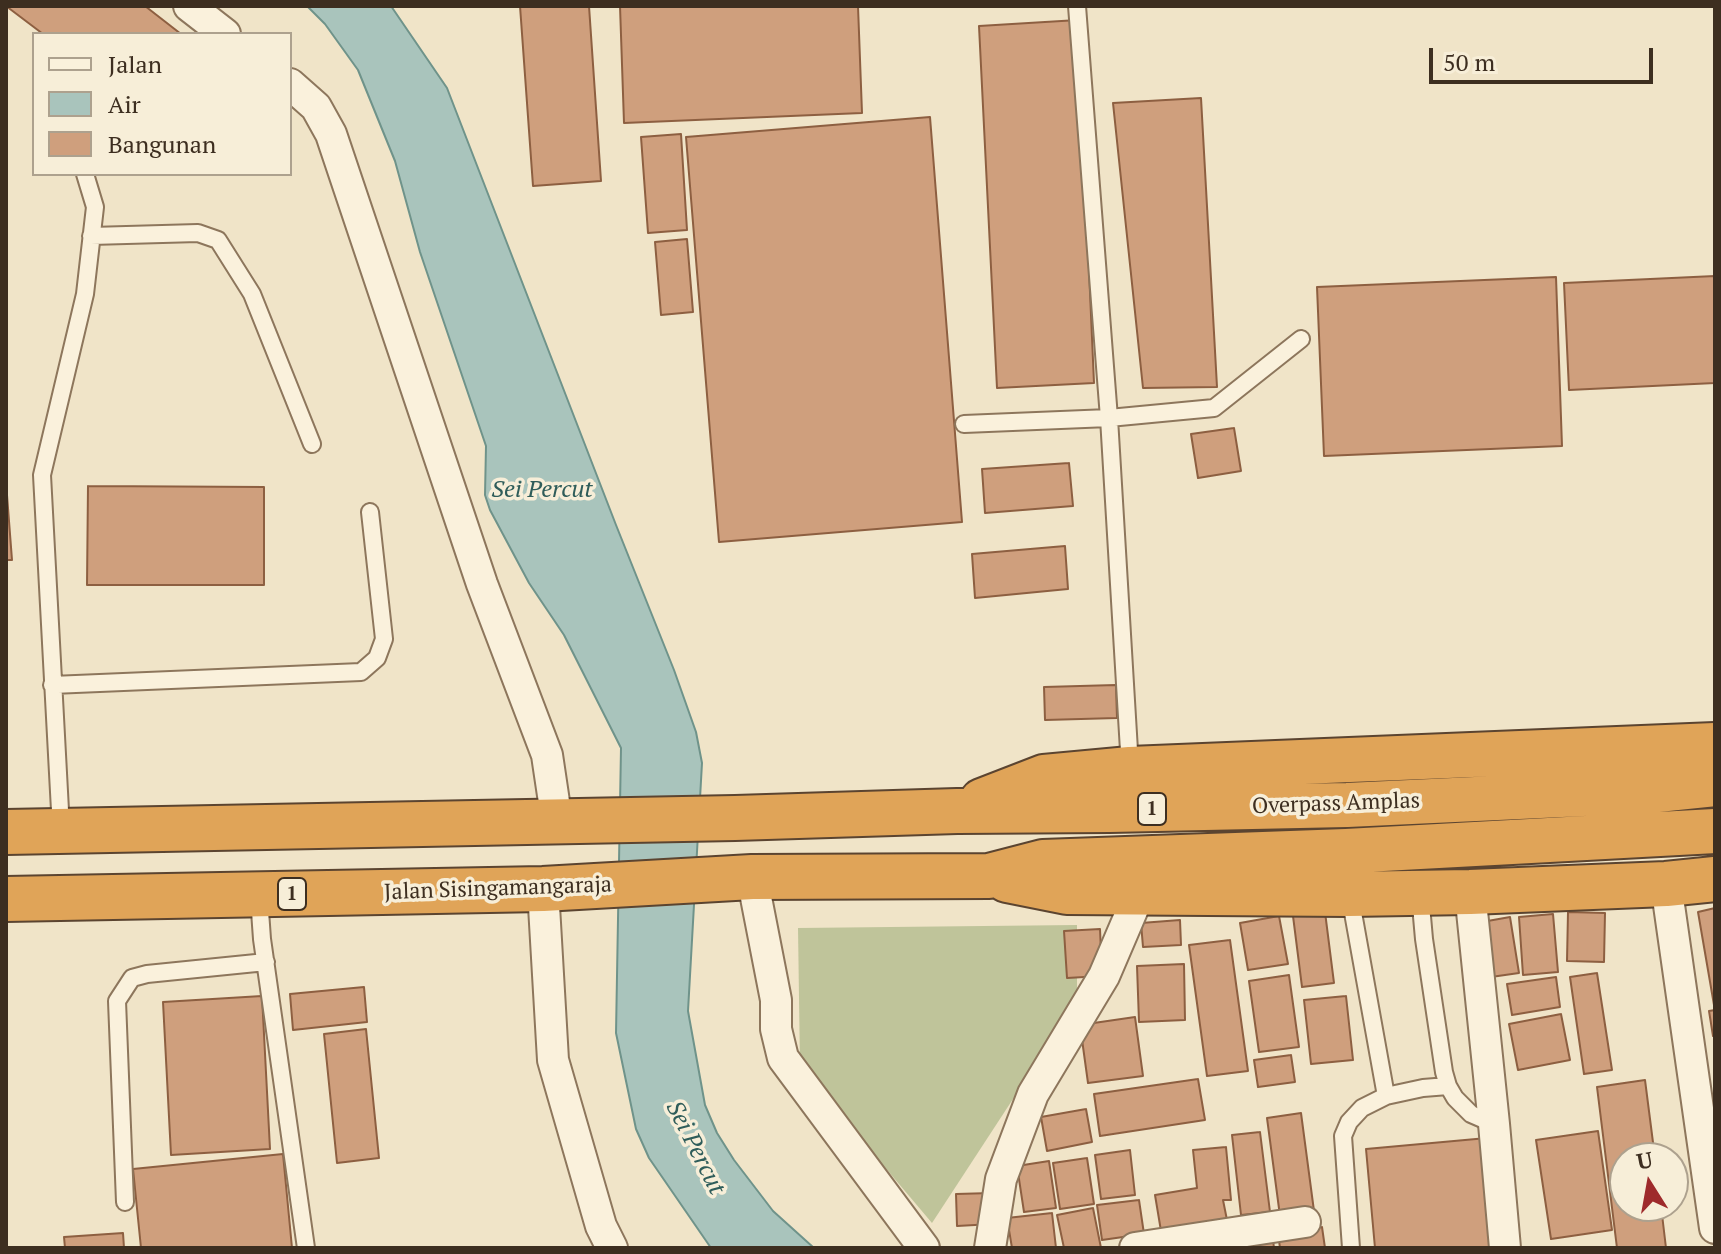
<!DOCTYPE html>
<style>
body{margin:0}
#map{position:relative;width:1721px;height:1254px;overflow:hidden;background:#f0e4c8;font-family:"PT Serif",serif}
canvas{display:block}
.frame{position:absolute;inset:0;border:8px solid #3d2e20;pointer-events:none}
.legend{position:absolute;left:32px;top:32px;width:260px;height:144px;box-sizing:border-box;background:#f7eed8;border:2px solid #ada18e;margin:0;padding:10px 14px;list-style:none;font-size:24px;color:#3d2e20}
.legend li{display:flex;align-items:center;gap:16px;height:40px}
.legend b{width:40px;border:2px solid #ada18e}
.north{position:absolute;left:1609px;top:1142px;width:80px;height:80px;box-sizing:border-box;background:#f7eed8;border:2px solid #ada18e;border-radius:50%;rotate:349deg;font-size:22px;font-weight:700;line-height:32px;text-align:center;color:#3d2e20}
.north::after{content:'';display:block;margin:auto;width:28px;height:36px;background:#9e2a2b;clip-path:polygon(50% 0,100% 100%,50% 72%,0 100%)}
.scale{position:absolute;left:1429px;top:48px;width:224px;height:36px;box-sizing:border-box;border:4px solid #3d2e20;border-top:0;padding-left:10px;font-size:24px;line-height:28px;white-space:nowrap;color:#3d2e20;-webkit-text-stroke:6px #f7eed8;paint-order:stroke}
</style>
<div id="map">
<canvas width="1721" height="1254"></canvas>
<div class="frame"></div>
<ul class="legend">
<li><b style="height:10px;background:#faf1dc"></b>Jalan</li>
<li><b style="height:22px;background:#a9c4bc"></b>Air</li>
<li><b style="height:22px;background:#cf9f7d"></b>Bangunan</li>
</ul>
<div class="north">U</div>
<div class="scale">50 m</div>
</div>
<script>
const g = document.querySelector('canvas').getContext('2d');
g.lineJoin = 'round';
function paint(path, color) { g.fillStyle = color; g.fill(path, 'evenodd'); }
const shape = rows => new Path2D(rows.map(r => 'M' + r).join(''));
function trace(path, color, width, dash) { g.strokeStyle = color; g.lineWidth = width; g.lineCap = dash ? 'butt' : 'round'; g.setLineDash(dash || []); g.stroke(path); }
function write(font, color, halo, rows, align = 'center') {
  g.font = font + ' "PT Serif",serif'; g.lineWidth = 7; g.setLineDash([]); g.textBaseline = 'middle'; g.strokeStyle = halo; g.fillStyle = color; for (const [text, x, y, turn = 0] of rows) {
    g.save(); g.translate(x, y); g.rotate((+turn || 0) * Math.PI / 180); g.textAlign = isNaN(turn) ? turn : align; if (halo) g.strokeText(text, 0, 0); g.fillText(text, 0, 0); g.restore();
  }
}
const cemetery = shape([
 [1077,925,1077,1001,932,1223,800,1067,798,928]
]);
const water = shape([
 [307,6,391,6,447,88,616,525,674,670,696,732,702,763,688,1011,705,1105,717,1133,734,1160,773,1211,814,1248,711,1248,649,1158,636,1129,616,1033,621,748,564,635,529,583,490,510,485,495,486,446,420,252,395,161,358,70,325,24,307,6]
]);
const building = shape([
 [6,6,145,6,181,34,43,34,6,6],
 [520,6,589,6,601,181,533,186,520,6],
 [620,6,858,6,862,113,624,123,620,6],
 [1078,20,1094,383,997,388,979,26,1078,20],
 [1201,98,1217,387,1143,388,1113,103,1201,98],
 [930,117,962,522,719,542,686,137,930,117],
 [681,134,687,230,648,233,641,137,681,134],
 [687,239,693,312,661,315,655,242,687,239],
 [1715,276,1715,383,1569,390,1564,283,1715,276],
 [1556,277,1562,446,1324,456,1317,287,1556,277],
 [1234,428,1241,471,1198,478,1191,434,1234,428],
 [1069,463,1073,506,985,513,982,469,1069,463],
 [6,482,12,560,6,560,6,482],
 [88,486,264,487,264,585,87,585,88,486],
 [1065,546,1068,589,975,598,972,554,1065,546],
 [1116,685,1117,718,1045,720,1044,687,1116,685],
 [1715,908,1715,1004,1714,1005,1698,912,1715,908],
 [1325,912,1334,983,1302,987,1293,916,1325,912],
 [1568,912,1605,913,1604,962,1567,961,1568,912],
 [1553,914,1558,972,1523,975,1519,917,1553,914],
 [1279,916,1288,964,1248,970,1240,923,1279,916],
 [1510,917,1519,973,1491,977,1482,922,1510,917],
 [1180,920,1181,945,1143,947,1141,923,1180,920],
 [1100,929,1102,976,1067,978,1064,931,1100,929],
 [1230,940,1248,1071,1207,1076,1189,945,1230,940],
 [1184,964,1185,1020,1139,1022,1137,966,1184,964],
 [1597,973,1612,1070,1584,1074,1570,977,1597,973],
 [1289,975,1299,1047,1259,1052,1249,981,1289,975],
 [1556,977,1560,1007,1512,1015,1507,984,1556,977],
 [364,987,367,1022,293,1030,290,994,364,987],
 [262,996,270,1149,171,1155,163,1002,262,996],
 [1346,996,1353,1060,1311,1064,1304,1000,1346,996],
 [1715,1010,1715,1035,1713,1036,1709,1011,1715,1010],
 [1561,1014,1570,1060,1518,1070,1509,1024,1561,1014],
 [1135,1017,1143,1076,1088,1083,1080,1025,1135,1017],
 [366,1029,379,1158,337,1163,324,1034,366,1029],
 [1291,1055,1295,1082,1258,1087,1254,1060,1291,1055],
 [1198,1079,1205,1120,1100,1136,1094,1094,1198,1079],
 [1645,1080,1655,1158,1625,1158,1625,1206,1661,1206,1666,1248,1617,1248,1597,1087,1645,1080],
 [1086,1109,1092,1142,1047,1151,1041,1117,1086,1109],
 [1301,1113,1314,1211,1280,1216,1267,1118,1301,1113],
 [1598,1131,1612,1230,1551,1239,1536,1140,1598,1131],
 [1260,1132,1270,1212,1241,1215,1232,1135,1260,1132],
 [1487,1138,1496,1248,1375,1248,1366,1149,1487,1138],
 [1226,1147,1231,1200,1223,1200,1227,1220,1161,1231,1155,1195,1197,1188,1193,1150,1226,1147],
 [1130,1150,1135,1195,1101,1199,1095,1155,1130,1150],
 [283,1154,292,1248,141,1248,133,1169,283,1154],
 [1087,1158,1094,1204,1060,1209,1053,1163,1087,1158],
 [1049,1161,1056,1208,1024,1212,1017,1166,1049,1161],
 [992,1193,993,1224,957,1226,956,1194,992,1193],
 [1139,1200,1144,1234,1102,1240,1097,1205,1139,1200],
 [1093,1208,1101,1248,1064,1248,1057,1215,1093,1208],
 [1052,1213,1056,1248,1012,1248,1007,1218,1052,1213],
 [1322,1227,1325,1248,1280,1248,1278,1233,1322,1227],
 [1272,1232,1274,1248,1235,1248,1234,1238,1272,1232],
 [123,1233,124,1248,65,1248,64,1237,123,1233]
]);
const lane = shape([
 [1077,6,1109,418,1130,767],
 [91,236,198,233,218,240,252,294,312,444],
 [964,424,1109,418,1214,408,1301,339],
 [52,685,361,672,377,658,384,639,370,512],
 [61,829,42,475,85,294,95,207,85,174],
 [1420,894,1424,939,1444,1072,1448,1086,1455,1098,1471,1114,1494,1124],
 [1350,896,1386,1096],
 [259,897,262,939,306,1248],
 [125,1202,117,1001,132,978,147,974,266,962],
 [1351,1248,1343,1136,1349,1122,1362,1108,1386,1096,1423,1088,1448,1086]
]);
const street = shape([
 [189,6,225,34],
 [290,84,316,107,331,134,482,584,547,755,557,822],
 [752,877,776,1000,776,1029,783,1058,924,1248],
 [1666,884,1715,1228],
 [543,889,553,1060,601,1226,612,1248],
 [1470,892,1494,1124,1505,1248],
 [990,1248,1001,1179,1033,1094,1104,976,1140,892],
 [1135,1248,1305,1222]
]);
const highway = shape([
 [982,801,1044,777,1130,769,1715,745],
 [6,832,735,818,957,811,1110,810,1347,805,1647,791,1715,784],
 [1007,880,1067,892,1349,894,1470,892,1666,884,1715,879],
 [6,899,543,889,752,877,989,876,1043,862,1346,851,1715,831]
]);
const shields = [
 [1152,809,28],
 [292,894,28]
];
const shieldNames = [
 ["1",1152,809],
 ["1",292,894]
];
const streetNames = [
 ["Overpass Amplas",1336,804,-2],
 ["Jalan Sisingamangaraja",498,889,-2]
];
const waterNames = [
 ["Sei Percut",542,490],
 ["Sei Percut",695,1148,63]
];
paint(cemetery, '#bfc49a');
paint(water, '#a9c4bc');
trace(water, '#6f938a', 2);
paint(building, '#cf9f7d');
trace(building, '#8d5f41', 2);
trace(lane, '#8d765c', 20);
trace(street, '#8d765c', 34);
trace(highway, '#5b4430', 48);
trace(lane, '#faf1dc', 16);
trace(street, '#faf1dc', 30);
trace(highway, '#e0a458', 44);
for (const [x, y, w] of shields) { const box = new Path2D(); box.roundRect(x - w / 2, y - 16, w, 32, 6); g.fillStyle = '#f7eed8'; g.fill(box); trace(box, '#3d2e20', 2); }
write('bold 20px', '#3d2e20', null, shieldNames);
write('22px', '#3d2e20', '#f7eed8', streetNames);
write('italic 24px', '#2f5d5a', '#f7eed8', waterNames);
</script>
